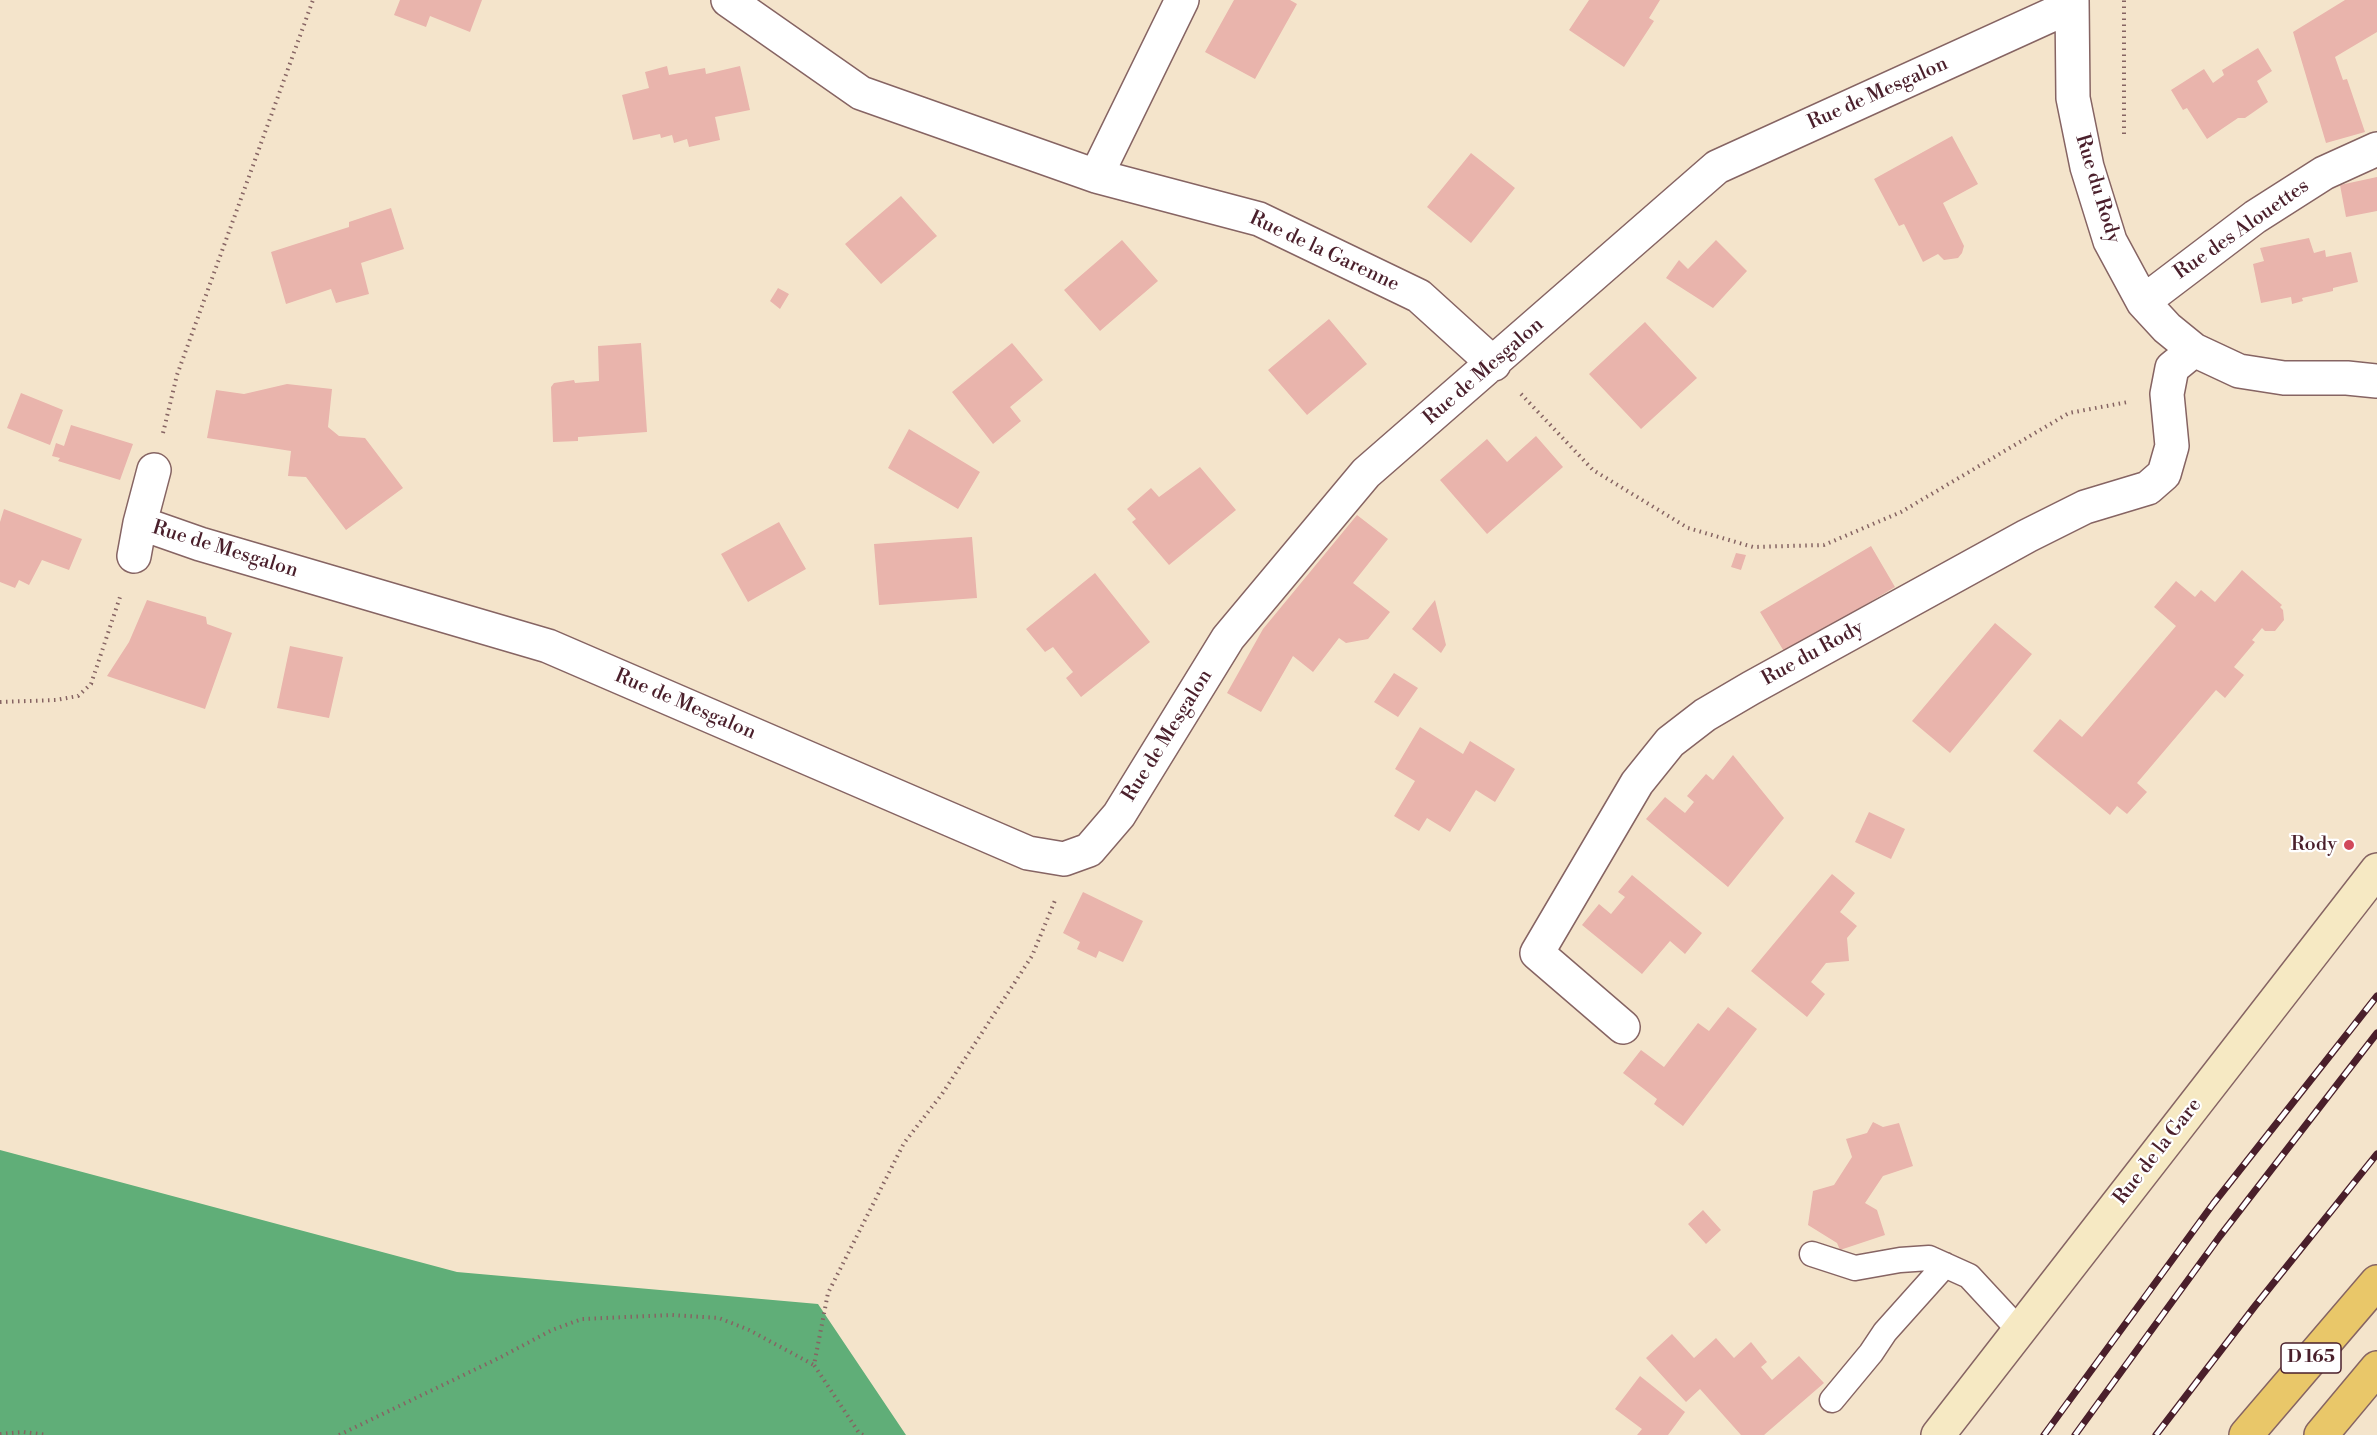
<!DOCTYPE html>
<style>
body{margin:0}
canvas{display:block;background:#f4e4cb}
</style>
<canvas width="2377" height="1435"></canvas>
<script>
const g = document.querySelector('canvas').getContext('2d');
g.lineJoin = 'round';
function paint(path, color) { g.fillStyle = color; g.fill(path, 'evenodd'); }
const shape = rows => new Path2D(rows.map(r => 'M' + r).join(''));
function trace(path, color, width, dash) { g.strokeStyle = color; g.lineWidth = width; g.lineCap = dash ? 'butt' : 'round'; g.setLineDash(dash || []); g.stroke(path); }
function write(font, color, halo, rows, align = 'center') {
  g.font = font + ' "Libre Bodoni",serif'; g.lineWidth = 4.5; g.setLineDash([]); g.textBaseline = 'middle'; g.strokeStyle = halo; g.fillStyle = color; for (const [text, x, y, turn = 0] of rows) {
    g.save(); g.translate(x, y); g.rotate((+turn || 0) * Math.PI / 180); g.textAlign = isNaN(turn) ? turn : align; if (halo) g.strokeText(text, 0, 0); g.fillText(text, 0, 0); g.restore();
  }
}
const forest = shape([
 [0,1150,457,1272,818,1304,906,1435,0,1435]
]);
const building = shape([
 [400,0,482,0,470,32,430,16,426,27,394,15],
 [1234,0,1290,0,1297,4,1255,79,1205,52],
 [1589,0,1660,0,1649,18,1654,21,1624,67,1569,30],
 [2345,0,2377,0,2377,32,2335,57,2343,80,2347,79,2365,132,2326,143,2293,32],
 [2258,48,2272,71,2257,81,2268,102,2245,118,2238,118,2207,139,2187,108,2183,110,2171,90,2204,69,2213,83,2224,75,2222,70],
 [667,66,669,75,705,68,706,74,740,66,750,110,715,117,720,140,689,147,687,139,674,143,672,135,661,138,660,134,633,140,622,95,649,88,645,72],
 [1952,136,1978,184,1943,203,1964,246,1962,253,1958,258,1944,260,1938,254,1923,262,1904,224,1899,226,1874,179],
 [1471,153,1515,188,1471,243,1427,207],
 [2377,177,2377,211,2346,217,2340,185],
 [901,196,937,236,881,284,845,244],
 [391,208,404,249,361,263,369,294,336,303,331,289,286,304,271,252,349,227,349,222],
 [2309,238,2314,253,2325,250,2326,257,2351,252,2358,282,2333,288,2333,291,2302,298,2303,301,2292,304,2291,297,2261,303,2253,264,2264,261,2260,248],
 [1122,240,1158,281,1100,331,1064,290],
 [1716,240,1747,271,1713,308,1666,278,1679,260,1688,269],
 [778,288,789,294,780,309,770,301],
 [1329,319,1367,364,1307,415,1268,370],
 [1645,322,1697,378,1641,429,1589,374],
 [641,343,647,432,578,437,578,441,553,442,551,387,554,383,574,380,575,383,599,381,598,346],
 [1012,343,1043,380,1010,407,1021,421,993,444,952,392],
 [287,384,332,389,328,427,339,436,365,438,403,488,346,530,306,477,288,476,291,451,207,438,216,390,244,394],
 [21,393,63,410,50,445,7,428],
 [71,425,133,444,120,480,58,461,60,458,52,456,56,443,64,446],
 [909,429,980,472,958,509,888,468],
 [1536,436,1563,467,1487,534,1440,480,1487,439,1507,462],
 [1200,467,1236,510,1169,565,1132,522,1136,519,1127,509,1151,488,1159,497],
 [4,509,82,539,69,570,42,560,29,585,19,580,15,588,0,582,0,522],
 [1357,515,1388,539,1353,583,1390,612,1368,639,1346,643,1339,638,1313,672,1293,656,1261,712,1227,693,1263,629],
 [779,522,806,569,748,602,721,554],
 [972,537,977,598,879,605,874,544],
 [1871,546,1895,587,1785,653,1760,612],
 [1736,553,1746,555,1741,570,1731,567],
 [2242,570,2282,605,2280,607,2283,610,2284,620,2275,631,2265,631,2262,628,2252,640,2255,642,2234,667,2244,675,2225,698,2216,690,2137,783,2147,792,2127,814,2117,806,2110,815,2033,751,2060,719,2082,737,2176,626,2154,607,2176,581,2195,597,2201,590,2215,602],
 [1095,573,1150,642,1081,697,1066,678,1073,672,1053,647,1045,652,1026,629],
 [147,600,206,617,207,624,232,633,205,709,107,676,129,642],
 [1435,600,1446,645,1441,653,1412,629],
 [1995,623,2032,654,1950,753,1912,721],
 [290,646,343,657,329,718,277,708],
 [1394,673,1418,688,1398,717,1374,702],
 [1420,727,1463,754,1470,741,1515,769,1495,802,1476,790,1450,832,1427,818,1419,831,1394,816,1415,781,1395,769],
 [1733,755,1784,818,1728,887,1646,819,1665,797,1685,813,1694,802,1687,796,1706,774,1713,780],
 [1869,812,1905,829,1891,859,1855,842],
 [1832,874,1855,893,1840,912,1857,926,1847,938,1849,961,1826,963,1811,982,1825,994,1807,1017,1751,971],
 [1632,875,1702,933,1685,954,1670,941,1642,974,1582,925,1599,904,1611,914,1625,897,1618,892],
 [1083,892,1143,921,1123,962,1099,951,1096,958,1077,949,1080,942,1063,933],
 [1728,1007,1757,1029,1683,1126,1654,1104,1657,1099,1623,1073,1641,1050,1664,1067,1698,1023,1709,1031],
 [1873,1122,1883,1127,1899,1123,1913,1166,1883,1176,1865,1203,1877,1210,1885,1235,1840,1250,1837,1243,1808,1225,1813,1191,1834,1185,1852,1157,1846,1139,1867,1133],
 [1703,1210,1721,1230,1706,1244,1688,1224],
 [1672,1334,1694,1358,1716,1338,1734,1358,1751,1342,1767,1362,1761,1367,1772,1380,1799,1356,1824,1383,1764,1435,1741,1435,1700,1389,1686,1402,1646,1358],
 [1640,1376,1685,1412,1668,1435,1637,1435,1642,1429,1615,1409]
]);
const path = shape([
 [2124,134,2124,0],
 [1521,394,1593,470,1688,528,1753,547,1824,545,1901,512,2069,413,2128,402],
 [163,433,177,375,313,0],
 [0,702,56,700,78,696,91,684,121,594],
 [0,1434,23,1432,47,1435],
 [339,1435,501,1357,552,1330,582,1319,672,1315,719,1318,749,1330,814,1365],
 [863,1435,859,1433,814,1365,828,1293,904,1143,942,1094,1032,956,1056,898]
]);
const service = shape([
 [1812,1254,1855,1268,1900,1260,1929,1258,1969,1276,2020,1331],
 [1832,1400,1871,1353,1885,1332,1945,1265]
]);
const minor = shape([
 [728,0,861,93,1096,176,1259,219,1419,296,1494,364],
 [2072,0,2073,98,2087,167,2110,241,2143,302,2167,328,2194,350,2239,371,2284,378,2347,378,2377,381],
 [1096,176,1182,0],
 [2143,302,2255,217,2324,173,2377,149],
 [140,523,154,470],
 [134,556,140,523,200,544,548,646,1028,853,1064,859,1089,850,1119,815,1228,638,1366,473,1717,167,2071,6],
 [1623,1027,1537,953,1637,783,1670,742,1705,715,1751,688,2027,536,2085,507,2148,488,2164,474,2172,446,2167,394,2172,368,2194,350]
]);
const secondary = shape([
 [1938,1435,2377,870]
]);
const trunk = shape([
 [2246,1435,2377,1282],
 [2321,1435,2377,1368]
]);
const rail = shape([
 [2044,1435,2213,1204,2377,996],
 [2075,1435,2220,1236,2377,1033],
 [2156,1435,2255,1306,2377,1154]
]);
const markers = [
 [2349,845,6,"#d1495b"]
];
const shields = [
 [2311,1358,60]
];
const shieldNames = [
 ["D 165",2311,1358]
];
const streetNames = [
 ["Rue de Mesgalon",1878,94,-24],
 ["Rue du Rody",2097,189,73],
 ["Rue des Alouettes",2242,230,-35],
 ["Rue de la Garenne",1324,252,25],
 ["Rue de Mesgalon",1484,372,-41],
 ["Rue de Mesgalon",225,550,17],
 ["Rue du Rody",1813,654,-29],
 ["Rue de Mesgalon",685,705,23],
 ["Rue de Mesgalon",1168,736,-58],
 ["Rue de la Gare",2158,1152,-52]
];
const poiNames = [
 ["Rody",2337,845]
];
paint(forest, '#60ae78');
paint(building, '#e9b4ac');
trace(service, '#866463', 27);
trace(minor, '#866463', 36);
trace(secondary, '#866463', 36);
trace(trunk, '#866463', 36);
trace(path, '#866463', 4, [1.5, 4.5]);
trace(service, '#fff', 24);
trace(minor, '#fff', 33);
trace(secondary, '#f6e9c3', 33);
trace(trunk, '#e9c769', 33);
trace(rail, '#4a1f2b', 7);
trace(rail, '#fff', 4.5, [14]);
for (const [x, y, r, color] of markers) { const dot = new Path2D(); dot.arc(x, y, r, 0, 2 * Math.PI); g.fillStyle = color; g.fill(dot); trace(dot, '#fff', 2); }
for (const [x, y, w] of shields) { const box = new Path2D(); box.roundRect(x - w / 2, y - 15, w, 30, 4.5); g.fillStyle = '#fff'; g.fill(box); trace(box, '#4a1f2b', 1.5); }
write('bold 18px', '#4a1f2b', null, shieldNames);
write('20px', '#4a1f2b', '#fff', streetNames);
write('20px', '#4a1f2b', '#fff', poiNames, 'right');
</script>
